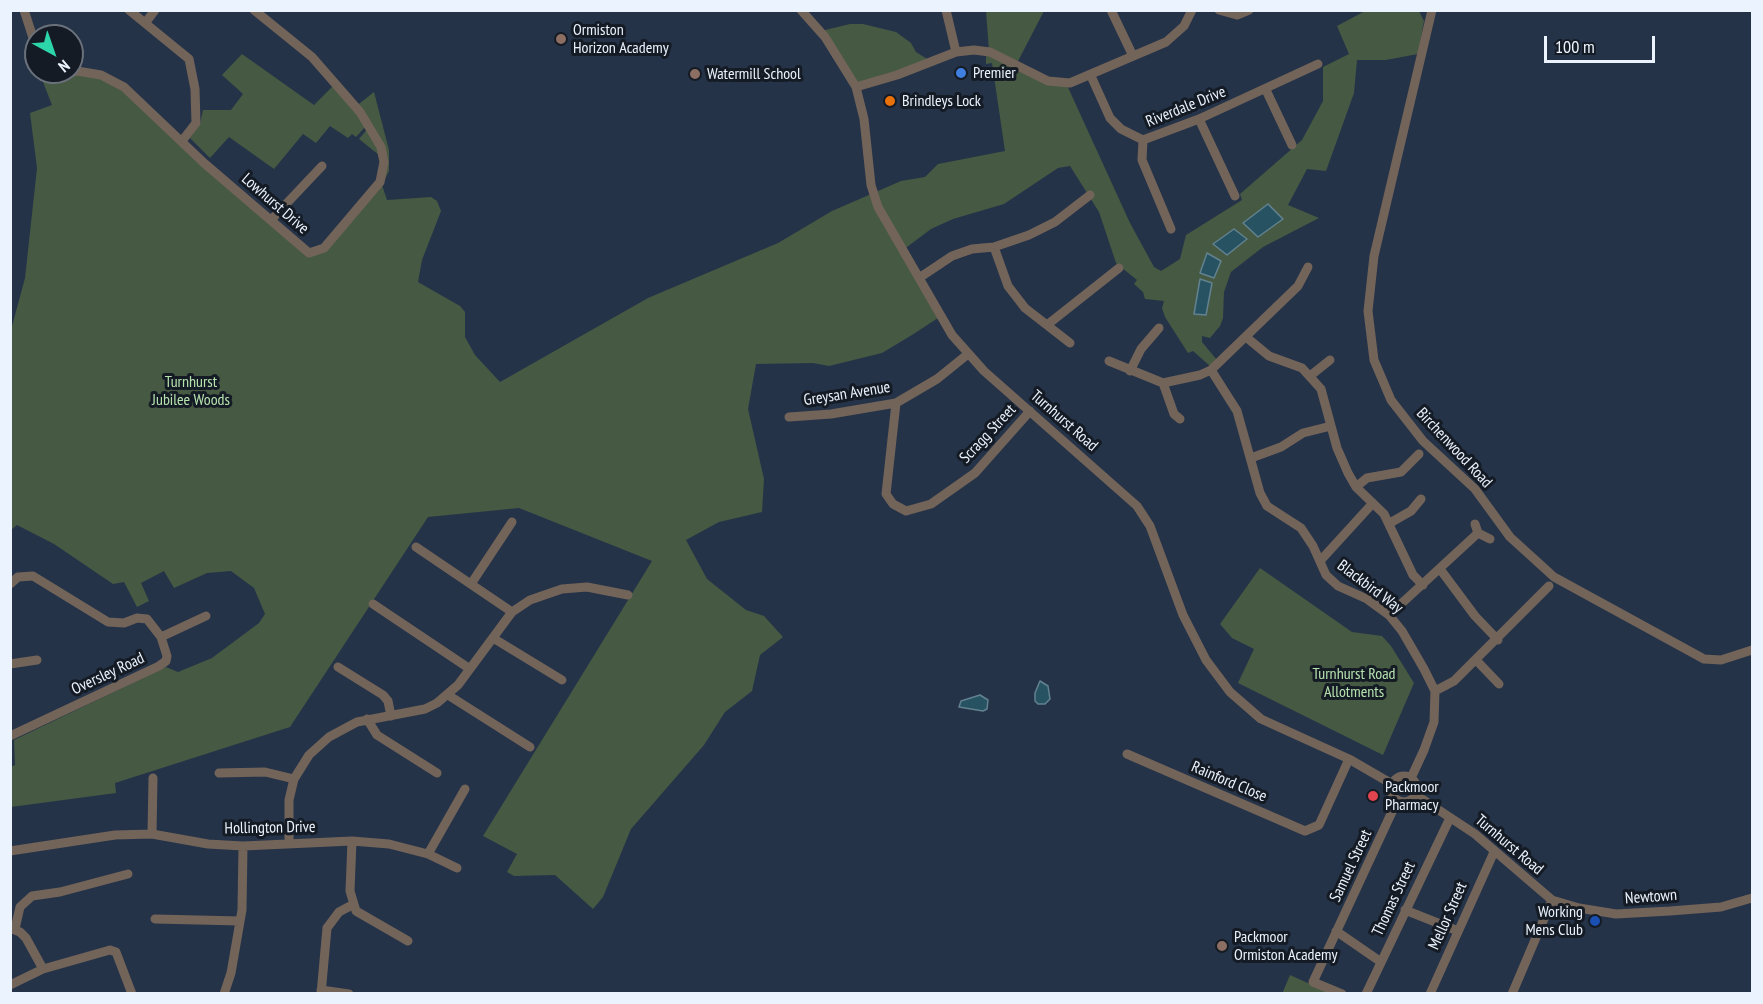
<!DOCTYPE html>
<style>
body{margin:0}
#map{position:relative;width:1763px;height:1004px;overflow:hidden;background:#253348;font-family:"PT Sans Narrow",sans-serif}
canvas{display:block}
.frame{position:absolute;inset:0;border:12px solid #ebf3fe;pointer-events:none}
.north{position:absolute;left:24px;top:24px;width:60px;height:60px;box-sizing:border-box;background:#141b24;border:2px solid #6a717b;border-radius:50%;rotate:140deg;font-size:16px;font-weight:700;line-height:24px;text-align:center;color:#ebf3fe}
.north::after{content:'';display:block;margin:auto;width:21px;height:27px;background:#2dd5ab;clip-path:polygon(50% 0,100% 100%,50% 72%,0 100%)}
.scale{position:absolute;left:1544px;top:36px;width:111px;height:27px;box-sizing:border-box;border:3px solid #ebf3fe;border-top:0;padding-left:8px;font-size:18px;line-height:21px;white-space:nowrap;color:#ebf3fe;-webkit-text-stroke:4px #141b24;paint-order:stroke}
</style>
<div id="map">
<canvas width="1763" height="1004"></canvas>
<div class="frame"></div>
<div class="north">N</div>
<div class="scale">100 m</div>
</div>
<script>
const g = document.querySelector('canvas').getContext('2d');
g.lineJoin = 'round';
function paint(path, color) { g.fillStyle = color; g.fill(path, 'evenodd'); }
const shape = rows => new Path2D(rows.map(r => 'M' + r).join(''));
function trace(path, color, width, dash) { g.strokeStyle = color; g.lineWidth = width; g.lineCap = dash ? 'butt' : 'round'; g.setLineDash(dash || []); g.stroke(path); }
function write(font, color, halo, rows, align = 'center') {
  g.font = font + ' "PT Sans Narrow",sans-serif'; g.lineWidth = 6; g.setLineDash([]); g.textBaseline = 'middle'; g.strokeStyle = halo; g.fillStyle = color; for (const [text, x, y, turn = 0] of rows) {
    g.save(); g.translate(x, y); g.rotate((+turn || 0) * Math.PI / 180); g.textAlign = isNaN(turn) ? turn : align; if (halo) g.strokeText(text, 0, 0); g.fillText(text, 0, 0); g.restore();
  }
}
const green = shape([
 [986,11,1044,11,1016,65,1066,83,1130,223,1154,267,1161,271,1180,259,1186,235,1242,200,1240,194,1302,140,1323,101,1323,67,1349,54,1337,26,1365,11,1419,11,1424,21,1418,54,1386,60,1357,60,1354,93,1326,171,1307,169,1288,205,1319,218,1263,247,1231,272,1224,292,1223,318,1220,326,1210,338,1202,336,1202,342,1217,360,1210,366,1193,351,1188,353,1165,317,1162,308,1164,301,1145,299,1143,292,1134,284,1137,280,1116,263,1099,212,1070,166,1058,168,1004,204,953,219,931,229,903,250,941,316,912,335,882,353,829,366,813,363,756,364,748,409,764,479,762,512,719,522,686,540,707,579,746,610,764,616,783,637,760,655,752,691,725,712,704,745,631,829,603,897,593,909,555,875,514,876,507,872,517,854,483,836,652,561,519,508,428,517,290,727,115,783,116,793,11,807,11,767,15,765,14,740,166,667,178,672,212,658,259,623,265,614,254,588,231,571,207,573,174,588,164,571,141,583,149,601,137,607,124,582,113,584,54,544,17,525,11,530,11,330,25,278,37,168,30,113,52,105,43,82,77,71,124,87,309,253,324,248,382,177,379,155,359,139,369,127,355,107,374,92,389,150,389,171,382,185,387,200,431,197,437,201,441,211,422,260,418,282,460,306,465,312,465,337,475,355,500,382,648,298,778,243,832,211,901,181,925,177,938,164,1005,151,992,63,986,64,986,51,989,51],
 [1200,279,1212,283,1206,315,1195,313],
 [850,24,863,24,896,32,911,43,916,52,932,62,856,87,821,31],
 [242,54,314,105,334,85,366,126,356,137,352,134,348,138,330,126,316,143,303,134,274,169,229,137,210,158,190,138,200,124,203,110,231,110,243,94,222,75],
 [1260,568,1352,632,1382,636,1391,646,1414,683,1383,755,1238,683,1254,649,1232,638,1220,624],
 [1290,975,1330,993,1282,994]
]);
const water = shape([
 [1268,204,1283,219,1258,237,1243,223,1268,204],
 [1234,229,1247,239,1227,255,1213,244,1234,229],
 [1207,253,1221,261,1214,278,1200,273,1207,253],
 [1200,279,1212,283,1206,315,1194,314,1200,279],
 [1040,681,1048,686,1050,699,1045,704,1038,704,1035,701,1035,693,1040,681],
 [980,695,988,700,987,709,983,711,959,707,961,701,980,695]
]);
const minor = shape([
 [24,10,36,47],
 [129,10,189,59,195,89,196,123,182,141],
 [801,10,825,37,856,87,864,119,871,185,878,207,952,335,984,371,1137,506,1150,526,1183,615,1206,660,1230,692,1261,719,1349,759,1392,784],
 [946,10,956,52],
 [1111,10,1133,56],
 [1219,10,1237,15,1249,10],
 [1432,10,1374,256,1368,311,1374,360,1391,400,1423,441,1475,489,1510,537,1554,577,1704,659,1721,660,1752,650],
 [146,22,155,10],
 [47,72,50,79,77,71,101,75,124,87,204,163,309,253,324,248,380,182,384,162,381,147,360,112,312,57,254,10],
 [1091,76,1110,118,1121,129,1143,140,1199,119,1318,64],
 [856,87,897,75,956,52,974,50,990,52,1048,81,1070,83,1166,42,1184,26,1192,10],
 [1266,90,1292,145],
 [1199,119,1235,196],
 [1143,140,1142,160,1171,229],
 [271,220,322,166],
 [994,247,1008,286,1025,308,1070,343],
 [919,278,952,256,972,249,994,247,1029,235,1055,222,1090,195],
 [1047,325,1119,268],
 [1246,337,1269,356,1302,368,1321,389,1337,448,1348,473,1356,487,1384,514,1413,575,1423,585],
 [1109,361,1163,383,1200,375,1211,370,1298,286,1308,267],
 [1211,370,1237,411,1260,493,1267,506,1301,528,1313,546,1326,575,1338,586,1367,599,1389,615,1402,631,1424,669,1435,691,1434,722,1424,750,1411,778],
 [1130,371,1141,349,1159,328],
 [1310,376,1330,360],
 [1163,383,1174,414,1180,419],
 [896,403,886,494,893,504,906,511,931,504,975,473,1030,411],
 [789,417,831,414,896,403,937,379,968,354],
 [1251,458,1281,447,1303,433,1331,426],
 [1356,487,1367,478,1401,472,1419,454],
 [1390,523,1411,511,1421,499],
 [1475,524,1478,533,1490,539],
 [416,547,512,612],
 [1320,561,1373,503],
 [1440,569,1475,616,1498,640],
 [10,584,18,577,33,576,108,622,124,623,137,618,147,619,161,637,167,656,166,661,159,666,10,736],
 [471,584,512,522],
 [373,604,470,669],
 [1389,615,1478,533],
 [161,637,206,616],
 [493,638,562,680],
 [1476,660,1499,684],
 [10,664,37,660],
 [338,667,383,695,388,701,391,716],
 [1435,691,1454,681,1549,586],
 [448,695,530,747],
 [367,719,377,735,437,773],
 [1127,754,1305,831,1319,825,1349,759],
 [219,773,265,772,294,779],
 '1391 789a13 13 0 1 1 26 0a13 13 0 1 1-26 0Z',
 [1416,795,1475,834,1552,900,1579,908,1616,914,1670,911,1721,907,1752,898],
 [152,834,153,778],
 [352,841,350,891,356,911,408,941],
 [289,843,289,800,294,779,309,755,329,737,357,722,425,709,437,703,458,685,512,612,530,600,562,589,587,587,628,595],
 [10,851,115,835,152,834,208,844,243,846,352,841,389,844,428,854,457,868],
 [428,854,465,789],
 [1405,910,1458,931],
 [155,919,240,921],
 [10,928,20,932,26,938,43,969,110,950,116,952,132,994],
 [15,929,20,907,32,896,60,892,128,874],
 [1336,931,1381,962],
 [10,985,43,969],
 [321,990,349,994],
 [224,994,231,973,242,910,243,846],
 [321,994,327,928,339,912,354,904],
 [1342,994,1313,982,1397,801],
 [1366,994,1450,818],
 [1430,994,1494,852],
 [1512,994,1552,900]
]);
const markers = [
 [561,39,6,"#8d6e63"],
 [961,73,6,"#3f7fe0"],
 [695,74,6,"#8d6e63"],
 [890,101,6,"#e8710a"],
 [1373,796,6,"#e0444e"],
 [1595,921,6,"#1a4fb4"],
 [1222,946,6,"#8d6e63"]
];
const poiNames = [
 ["Ormiston",573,30],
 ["Horizon Academy",573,48],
 ["Premier",973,73],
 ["Watermill School",707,74],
 ["Brindleys Lock",902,101],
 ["Packmoor",1385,787],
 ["Pharmacy",1385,805],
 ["Working",1583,912,"right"],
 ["Mens Club",1583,930,"right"],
 ["Packmoor",1234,937],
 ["Ormiston Academy",1234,955]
];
const streetNames = [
 ["Riverdale Drive",1186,107,-22],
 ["Lowhurst Drive",275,204,41],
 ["Greysan Avenue",847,394,-9],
 ["Turnhurst Road",1064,421,41],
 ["Scragg Street",988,434,-47],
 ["Birchenwood Road",1454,448,47],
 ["Blackbird Way",1370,587,37],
 ["Oversley Road",108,674,-25],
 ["Rainford Close",1229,782,23],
 ["Hollington Drive",270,828,-1],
 ["Turnhurst Road",1509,845,40],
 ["Samuel Street",1351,866,-65],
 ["Newtown",1651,897,-4],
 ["Thomas Street",1394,899,-65],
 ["Mellor Street",1448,916,-66]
];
const parkNames = [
 ["Turnhurst",191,382],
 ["Jubilee Woods",191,400],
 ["Turnhurst Road",1354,674],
 ["Allotments",1354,692]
];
paint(green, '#465943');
paint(water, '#275261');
trace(water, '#628290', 1.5);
trace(minor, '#73645a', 9);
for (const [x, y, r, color] of markers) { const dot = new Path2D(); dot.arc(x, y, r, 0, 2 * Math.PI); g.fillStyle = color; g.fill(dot); trace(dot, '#141b24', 2); }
write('16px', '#ebf3fe', '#141b24', poiNames, 'left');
write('16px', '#ebf3fe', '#141b24', streetNames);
write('16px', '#b6e2ae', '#141b24', parkNames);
</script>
